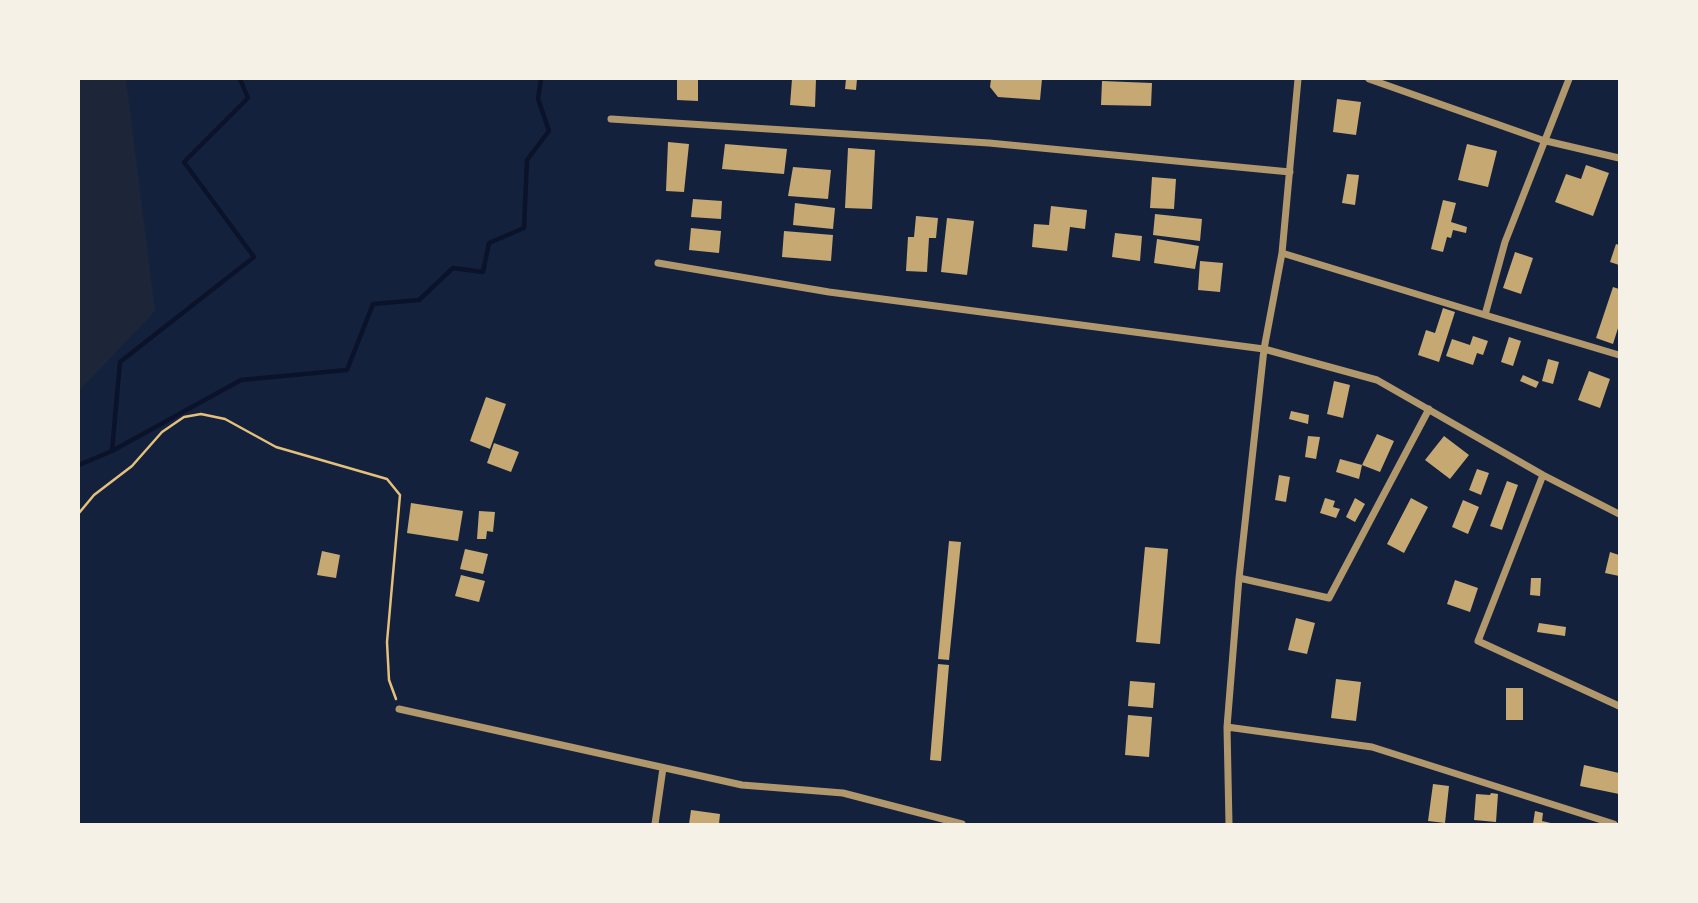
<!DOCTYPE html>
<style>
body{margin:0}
#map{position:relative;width:1698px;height:903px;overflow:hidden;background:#14213d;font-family:Helvetica,sans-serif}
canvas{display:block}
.frame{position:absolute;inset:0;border:80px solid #f6f1e7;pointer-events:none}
</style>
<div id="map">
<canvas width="1698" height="903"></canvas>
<div class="frame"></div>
</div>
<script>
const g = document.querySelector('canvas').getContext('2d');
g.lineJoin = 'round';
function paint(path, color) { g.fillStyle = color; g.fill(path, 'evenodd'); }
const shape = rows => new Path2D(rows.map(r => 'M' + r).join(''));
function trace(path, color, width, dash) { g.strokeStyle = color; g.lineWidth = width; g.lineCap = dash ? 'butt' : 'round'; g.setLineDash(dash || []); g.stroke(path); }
const green = shape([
 [79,79,126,79,155,311,79,391]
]);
const stream = shape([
 [112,451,241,380,347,370,373,304,419,300,453,268,483,272,489,243,524,228,527,160,549,131,538,99,541,79],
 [79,465,112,451,120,362,254,257,184,162,248,98,240,79]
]);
const building = shape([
 [677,79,698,79,698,101,677,100],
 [792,79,816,79,815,107,790,105],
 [846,79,857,79,856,90,845,89],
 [991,79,1042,79,1040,100,998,97,990,87],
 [1102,81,1152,83,1151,106,1101,105],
 [1337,99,1361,102,1356,135,1333,132],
 [668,142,689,144,684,192,666,191],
 [725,144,787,149,784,174,722,169],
 [1467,144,1497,151,1488,187,1458,180],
 [848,148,875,150,872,209,845,208],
 [1586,165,1609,173,1593,216,1555,202,1566,174,1581,179],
 [793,167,831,170,828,199,788,196],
 [1347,174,1359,175,1355,205,1342,203],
 [1152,177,1176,179,1174,209,1150,208],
 [693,199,722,201,721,219,691,217],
 [1443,200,1456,203,1451,222,1467,227,1466,233,1453,230,1451,238,1447,237,1443,252,1431,249],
 [795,203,835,208,833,229,793,225],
 [1051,206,1087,210,1085,229,1070,227,1067,251,1032,247,1034,224,1049,225],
 [1155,214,1202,219,1200,241,1153,235],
 [916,216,938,218,936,238,929,238,927,272,906,271,908,237,914,237],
 [947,218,974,221,967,275,941,272],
 [691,228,721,231,719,253,689,250],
 [784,231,833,235,831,261,782,257],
 [1115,233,1142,236,1140,261,1112,257],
 [1157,239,1199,246,1195,269,1154,263],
 [1616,244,1619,245,1619,265,1610,262],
 [1515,252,1533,258,1521,294,1503,288],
 [1200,261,1223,263,1220,292,1198,290],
 [1613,287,1619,289,1619,325,1613,344,1596,338],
 [1443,308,1455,312,1439,362,1418,355,1426,330,1435,333],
 [1473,336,1488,341,1483,355,1477,353,1473,365,1446,356,1452,339,1470,345],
 [1509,337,1521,341,1513,366,1501,362],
 [1548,359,1559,362,1553,384,1542,381],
 [1589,371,1610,379,1600,408,1578,400],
 [1523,375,1539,382,1536,388,1520,381],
 [1334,381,1350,385,1343,418,1327,414],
 [486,397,506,404,490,449,470,441],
 [1291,411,1309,415,1308,424,1289,419],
 [1377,434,1394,441,1380,472,1362,465],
 [1308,436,1320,437,1316,459,1305,457],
 [1444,436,1469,455,1450,479,1425,460],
 [494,443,519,452,511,472,487,463],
 [1340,459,1362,465,1359,479,1336,472],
 [1477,469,1489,473,1481,495,1469,490],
 [1279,475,1290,477,1286,502,1275,500],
 [1507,481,1518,485,1502,530,1490,526],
 [1325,498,1335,501,1333,507,1340,509,1336,518,1320,513],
 [1355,498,1365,504,1355,522,1346,517],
 [1411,498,1428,507,1404,553,1387,544],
 [1463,500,1479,507,1468,534,1452,527],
 [411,503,463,511,458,541,407,533],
 [479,511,495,512,493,532,487,531,486,539,477,539],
 [949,541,961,542,949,660,938,659],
 [1145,547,1168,549,1160,644,1136,642],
 [465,549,488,554,483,574,460,569],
 [322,551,340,555,336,578,317,575],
 [1610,552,1619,555,1619,576,1605,573],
 [461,575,485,581,479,602,455,596],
 [1531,578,1541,578,1540,596,1530,595],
 [1455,580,1478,588,1470,612,1447,604],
 [1296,618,1315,623,1307,654,1288,650],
 [1539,623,1566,627,1565,636,1537,632],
 [938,664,949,665,941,761,930,760],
 [1336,679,1361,682,1356,721,1331,718],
 [1130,681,1155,683,1153,708,1128,706],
 [1506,688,1523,688,1523,720,1506,720],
 [1128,715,1152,717,1149,757,1125,755],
 [1584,765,1619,773,1619,794,1580,786],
 [1433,784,1449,786,1445,823,1428,821],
 [1491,793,1498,794,1496,822,1474,820,1476,794,1490,795],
 [691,810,720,814,719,824,689,824],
 [1535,811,1543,813,1542,821,1555,824,1533,824]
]);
const path = shape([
 [79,513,94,495,132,466,162,432,184,417,201,414,225,419,276,447,387,479,400,495,387,642,389,680,396,699]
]);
const minor = shape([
 [1369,79,1542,140,1619,158],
 [611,119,989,143,1290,172],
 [1282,253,1485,315,1505,242,1569,79],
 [658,263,829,292,1264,349,1377,380,1543,475,1619,514],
 [1485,315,1619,355],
 [1543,475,1478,641,1619,706],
 [1239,578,1329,598,1429,409],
 [399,709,742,785,843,793,962,824],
 [1227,727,1372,747,1614,824],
 [655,824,663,768],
 [1229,824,1227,727,1239,578,1264,349,1282,253,1298,79]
]);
paint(green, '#1d2539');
trace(stream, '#0b132b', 4.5);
paint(building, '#c6a872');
trace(path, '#e5c07b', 2.5);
trace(minor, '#b1986c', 7);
</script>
